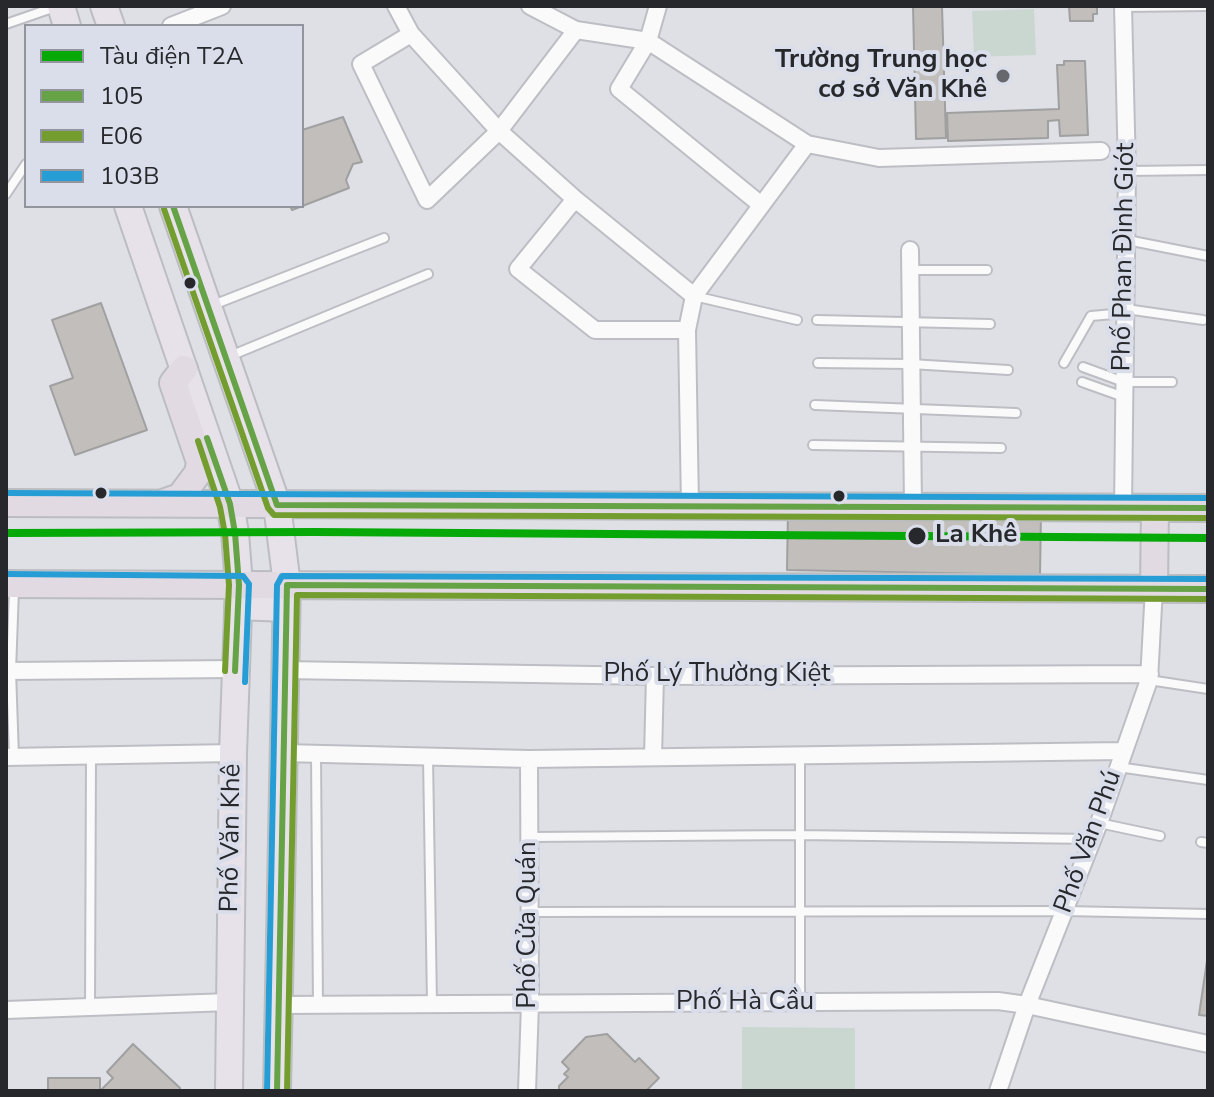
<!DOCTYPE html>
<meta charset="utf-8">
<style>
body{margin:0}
#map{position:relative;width:1214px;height:1097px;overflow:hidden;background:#dee0e6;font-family:"Nunito Sans",sans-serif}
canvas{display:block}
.frame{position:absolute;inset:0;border:8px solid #26282c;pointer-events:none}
.legend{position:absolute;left:24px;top:24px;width:280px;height:184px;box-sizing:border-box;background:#dadeea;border:2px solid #92959e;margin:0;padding:10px 14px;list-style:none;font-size:24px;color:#26282c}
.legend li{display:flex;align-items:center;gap:16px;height:40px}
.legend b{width:40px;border:2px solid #92959e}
</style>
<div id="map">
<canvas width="1214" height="1097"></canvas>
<div class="frame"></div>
<ul class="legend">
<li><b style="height:10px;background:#06a907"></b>Tàu điện T2A</li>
<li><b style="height:10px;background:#66a246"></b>105</li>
<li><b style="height:10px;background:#739e2f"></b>E06</li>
<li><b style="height:10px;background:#279dd5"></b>103B</li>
</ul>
</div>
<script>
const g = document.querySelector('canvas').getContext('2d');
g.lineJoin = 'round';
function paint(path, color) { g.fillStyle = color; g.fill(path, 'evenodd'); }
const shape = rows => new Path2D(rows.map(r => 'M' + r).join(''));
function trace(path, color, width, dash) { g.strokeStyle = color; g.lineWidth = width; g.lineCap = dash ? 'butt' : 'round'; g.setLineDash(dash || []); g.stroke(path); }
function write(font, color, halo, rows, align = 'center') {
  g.font = font + ' "Nunito Sans",sans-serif'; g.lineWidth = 8; g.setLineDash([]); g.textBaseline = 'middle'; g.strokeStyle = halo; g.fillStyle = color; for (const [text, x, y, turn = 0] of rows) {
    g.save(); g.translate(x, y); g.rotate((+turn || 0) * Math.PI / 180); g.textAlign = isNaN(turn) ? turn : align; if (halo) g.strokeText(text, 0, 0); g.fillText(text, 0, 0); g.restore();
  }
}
const green = shape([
 [1034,9,1036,55,974,57,972,11],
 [742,1027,855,1028,855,1091,742,1091]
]);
const building = shape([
 [913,6,942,6,946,138,916,139,913,6],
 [1069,6,1097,6,1097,14,1093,14,1093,21,1070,21,1069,6],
 [1064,61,1085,61,1088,135,1060,136,1059,120,1048,121,1048,138,948,141,947,113,1059,109,1057,65,1064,65,1064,61],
 [343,117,362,162,353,164,346,180,349,188,292,210,290,206,302,206,302,130,343,117],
 [101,303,147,430,75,455,50,386,73,378,52,320,101,303],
 [788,509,1041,513,1040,575,787,570,788,509],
 [1208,954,1208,1016,1199,1015,1208,954],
 [607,1034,635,1062,639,1058,659,1078,646,1091,559,1091,559,1086,568,1077,564,1074,569,1069,562,1062,586,1037,607,1034],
 [133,1044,180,1088,180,1091,100,1091,113,1078,107,1072,133,1044],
 [48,1078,100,1078,100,1091,48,1091,48,1078]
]);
const service = shape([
 [1123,7,1208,6],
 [6,24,58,6],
 [1127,171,1208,170],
 [6,194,26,164],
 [1127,240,1208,256],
 [911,270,987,270],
 [694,296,797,320],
 [213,305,384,238],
 [1126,309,1203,320],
 [817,320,990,324],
 [230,356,428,274],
 [818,363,911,364,1008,370],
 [1064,363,1091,316,1125,313],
 [1083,367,1124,382,1172,382],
 [1082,382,1124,397],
 [815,405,1016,413],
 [813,445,1001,448],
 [1149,680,1208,689],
 [316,754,318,1005],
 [14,757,11,671,14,589],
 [428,757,432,1004],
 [1118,767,1208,780],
 [1099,823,1160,836],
 [530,837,799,835,1092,839],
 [1201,842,1208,843],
 [530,912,1065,911,1208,914],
 [800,1002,800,756],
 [90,1007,91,756]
]);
const minor = shape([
 [396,6,411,34,499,131,575,199,694,296],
 [530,6,576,30,648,41,807,144,879,158,1101,151],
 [658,6,648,41,619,89,760,204],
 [171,26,222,6],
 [411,34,361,64,427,200,499,131,576,30],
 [575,199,518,269,595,330,687,330],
 [910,250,913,507],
 [690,506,687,330,694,296,807,144],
 [1123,508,1127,171,1123,6],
 [284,670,655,676,1150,674],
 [6,671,235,669],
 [283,753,529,759,1123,751],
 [6,757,233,753],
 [653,757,655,676],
 [278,1005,998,1001,1027,1005,1208,1044],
 [6,1010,230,1002],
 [527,1091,530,1004,529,759],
 [998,1091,1027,1005,1099,823,1149,680,1154,588]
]);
const primary = shape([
 [61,6,67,26],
 [104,6,111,26],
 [128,206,230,504,235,533,239,585,233,753,229,1091],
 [173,206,277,505,287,585,277,1091],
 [238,606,286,608]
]);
const trunk = shape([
 [6,503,1208,508],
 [163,503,180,497,198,473,200,462,173,383,184,369],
 [6,584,1208,589],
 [1154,588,1155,508]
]);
const bus1 = shape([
 [173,206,277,505,1208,508],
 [207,438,230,504,235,533,239,585,235,671],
 [277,1091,287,585,1208,589]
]);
const bus2 = shape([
 [164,209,268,508,274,515,1208,518],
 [198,441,220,507,225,534,229,585,225,671],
 [287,1091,297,595,1208,599]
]);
const bus3 = shape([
 [6,493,1208,498],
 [6,574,243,576,249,584,245,682],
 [267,1091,277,585,282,576,1208,579]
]);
const metro1 = shape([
 [6,533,315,532,1208,538]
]);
const markers = [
 [1003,76,8,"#66686d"],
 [190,283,7,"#26282c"],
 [101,493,7,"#26282c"],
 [839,496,7,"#26282c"],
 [917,536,10,"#26282c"]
];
const poiNames = [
 ["Trường Trung học",987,61],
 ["cơ sở Văn Khê",987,91]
];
const streetNames = [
 ["Phố Phan Đình Giót",1125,257,-89],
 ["Phố Lý Thường Kiệt",717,675],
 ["Phố Văn Khê",232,838,-89],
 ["Phố Văn Phú",1089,842,-70],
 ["Phố Cửa Quán",529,925,-90],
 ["Phố Hà Cầu",745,1003]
];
const stopNames = [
 ["La Khê",935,536]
];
paint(green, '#cad7d1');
paint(building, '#c1bebb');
trace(building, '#a0a0a1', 2);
trace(service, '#bdbec3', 12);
trace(minor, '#bdbec3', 20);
trace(primary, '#bbbdc0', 30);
trace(trunk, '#bbbdc0', 30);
trace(service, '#fafafb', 8);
trace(minor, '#fafafb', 16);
trace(primary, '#e7e2e9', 26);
trace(trunk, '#e1dae3', 26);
trace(bus1, '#66a246', 6);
trace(bus2, '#739e2f', 6);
trace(bus3, '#279dd5', 6);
trace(metro1, '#06a907', 8);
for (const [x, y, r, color] of markers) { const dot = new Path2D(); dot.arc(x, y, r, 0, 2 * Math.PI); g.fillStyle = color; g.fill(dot); trace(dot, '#dadeea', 3); }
write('bold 26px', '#26282c', '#dadeea', poiNames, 'right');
write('26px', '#26282c', '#dadeea', streetNames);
write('bold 26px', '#26282c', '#dadeea', stopNames, 'left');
</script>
